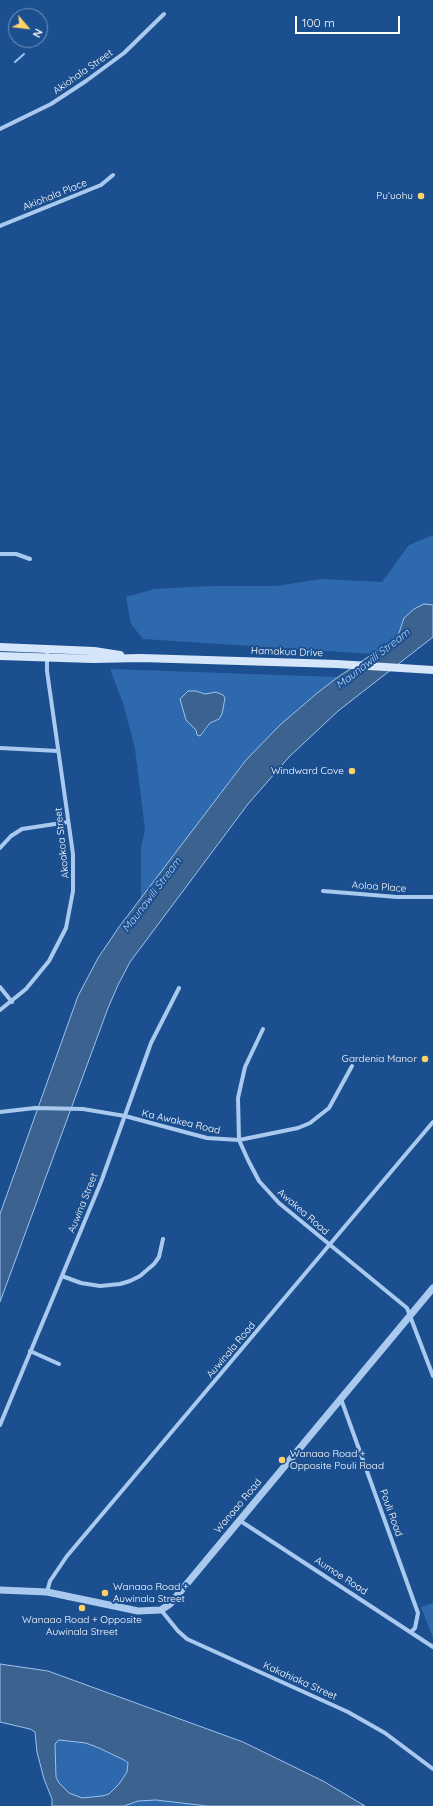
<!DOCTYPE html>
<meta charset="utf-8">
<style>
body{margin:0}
#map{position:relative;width:433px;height:1806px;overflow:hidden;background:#1b4f8f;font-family:Quicksand,sans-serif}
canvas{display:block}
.north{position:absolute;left:8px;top:8px;width:40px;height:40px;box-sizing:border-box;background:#1b4f8f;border:1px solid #7695bc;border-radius:50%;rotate:118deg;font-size:11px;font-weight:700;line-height:16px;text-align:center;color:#fff}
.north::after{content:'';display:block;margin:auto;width:14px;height:18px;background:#ffd166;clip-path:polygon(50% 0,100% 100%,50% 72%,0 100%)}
.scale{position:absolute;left:295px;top:16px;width:105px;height:18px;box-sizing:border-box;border:2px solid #fff;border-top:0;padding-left:5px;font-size:12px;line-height:14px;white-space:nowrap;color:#fff;-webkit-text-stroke:3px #1b4f8f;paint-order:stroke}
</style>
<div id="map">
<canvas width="433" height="1806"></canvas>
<div class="north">N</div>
<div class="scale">100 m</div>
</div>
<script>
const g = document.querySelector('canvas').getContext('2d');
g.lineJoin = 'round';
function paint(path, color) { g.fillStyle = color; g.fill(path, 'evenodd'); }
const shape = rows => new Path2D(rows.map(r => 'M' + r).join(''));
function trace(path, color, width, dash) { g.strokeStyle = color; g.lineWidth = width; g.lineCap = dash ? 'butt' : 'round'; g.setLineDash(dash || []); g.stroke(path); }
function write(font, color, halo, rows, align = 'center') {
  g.font = font + ' Quicksand,sans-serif'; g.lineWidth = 4; g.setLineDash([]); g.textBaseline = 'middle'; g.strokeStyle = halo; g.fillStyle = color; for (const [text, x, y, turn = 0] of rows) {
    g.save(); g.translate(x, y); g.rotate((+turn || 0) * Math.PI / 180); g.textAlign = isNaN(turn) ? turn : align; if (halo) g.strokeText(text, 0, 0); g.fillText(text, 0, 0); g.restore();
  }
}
const green = shape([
 [433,535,433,605,424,604,410,612,402,622,399,633,395,639,373,654,143,639,131,624,126,597,154,589,211,586,276,586,321,579,382,582,409,545],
 [110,669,338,677,298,709,246,760,141,900,141,848,145,829,135,749,124,706],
 [196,691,205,694,216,692,225,698,222,714,219,719,210,723,207,729,197,735,196,730,186,720,180,698],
 [433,1603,433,1638,421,1607],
 [59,1740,86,1743,99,1748,124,1760,128,1763,127,1772,119,1784,109,1794,102,1796,82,1798,69,1793,59,1783,56,1777,55,1744],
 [156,1800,173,1801,207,1806,124,1806,138,1801]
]);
const water = shape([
 [424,604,433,605,433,637,338,711,289,757,248,804,130,962,118,985,108,1008,0,1302,0,1214,78,996,98,958,119,927,246,760,280,725,316,694,338,677,395,639,399,633,404,618,414,609,424,604],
 [188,691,196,691,205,694,216,692,223,695,225,698,222,714,219,719,210,723,200,736,197,735,196,730,186,720,180,699,188,691],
 [0,1664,48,1671,243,1742,323,1781,365,1806,207,1806,156,1800,138,1801,124,1806,52,1806,52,1799,44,1779,37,1752,35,1732,30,1729,0,1722,0,1664],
 [59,1740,86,1743,99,1748,124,1760,128,1763,127,1772,119,1784,109,1794,102,1796,82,1798,69,1793,59,1783,56,1777,55,1744,59,1740]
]);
const stream = shape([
 [15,62,24,54]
]);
const minor = shape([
 [0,129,51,104,86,81,124,53,164,14],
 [0,226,101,185,113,175],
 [0,554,16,554,30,559],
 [0,748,58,751],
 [0,848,11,836,22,829,68,822],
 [323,891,397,897,433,897],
 [0,987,12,1002],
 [0,1010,26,989,49,961,66,928,73,891,73,854,47,671,47,649],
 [263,1029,245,1067,238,1098,239,1140,248,1160,259,1181,279,1203,407,1308,433,1376],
 [0,1112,35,1108,83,1109,125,1116,207,1138,239,1140,298,1128,310,1123,329,1108,352,1066],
 [62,1276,81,1283,100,1286,120,1284,130,1281,140,1276,154,1264,159,1257,163,1239],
 [30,1351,59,1364],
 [341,1399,418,1613,415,1628,411,1632],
 [0,1425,101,1182,151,1043,179,988],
 [239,1520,433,1647],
 [47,1592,50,1581,67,1556,433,1122],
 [161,1610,178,1631,187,1639,348,1712,385,1733,433,1769]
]);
const tertiary = shape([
 [0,1590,47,1592,138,1611,161,1610,170,1604,433,1288]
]);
const secondary = shape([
 [0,647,94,651,120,655],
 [0,656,93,659,141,658,337,664,433,670]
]);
const markers = [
 [421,196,4,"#ffd166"],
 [352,771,4,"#ffd166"],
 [425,1059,4,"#ffd166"],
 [282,1460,4,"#ffd166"],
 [105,1593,4,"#ffd166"],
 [82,1608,4,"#ffd166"]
];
const streetNames = [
 ["Akiohala Street",83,72,-35],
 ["Akiohala Place",55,195,-22],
 ["Hamakua Drive",287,652,2],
 ["Akoakoa Street",62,843,-96],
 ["Aoloa Place",379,887,4],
 ["Ka Awakea Road",181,1122,13],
 ["Auwina Street",83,1203,-68],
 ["Awakea Road",303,1212,41],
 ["Auwinala Road",231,1350,-50],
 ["Wanaao Road",238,1506,-50],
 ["Pouli Road",391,1513,70],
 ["Aumoe Road",341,1576,33],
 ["Kakahiaka Street",300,1681,24]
];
const poiNames = [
 ["Puʻuohu",413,196],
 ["Windward Cove",344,771],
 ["Gardenia Manor",417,1059],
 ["Wanaao Road +",290,1454,"left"],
 ["Opposite Pouli Road",290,1466,"left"],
 ["Wanaao Road +",113,1587,"left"],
 ["Auwinala Street",113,1599,"left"],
 ["Wanaao Road + Opposite",82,1620,"center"],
 ["Auwinala Street",82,1632,"center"]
];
const waterNames = [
 ["Maunawili Stream",373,659,-38],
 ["Maunawili Stream",152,895,-53]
];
paint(green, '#2e69ad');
paint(water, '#3c6290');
trace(water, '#9cc4f0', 1);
trace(stream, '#9cc4f0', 2);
trace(minor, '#a9c9ee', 4);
trace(tertiary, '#a9c9ee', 7);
trace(secondary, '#d6e6fa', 8);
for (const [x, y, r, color] of markers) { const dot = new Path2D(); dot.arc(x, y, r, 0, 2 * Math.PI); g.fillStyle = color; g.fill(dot); trace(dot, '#1b4f8f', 1.5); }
write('10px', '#fff', '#1b4f8f', streetNames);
write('10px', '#fff', '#1b4f8f', poiNames, 'right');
write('italic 11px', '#b5d3f5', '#1b4f8f', waterNames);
</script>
